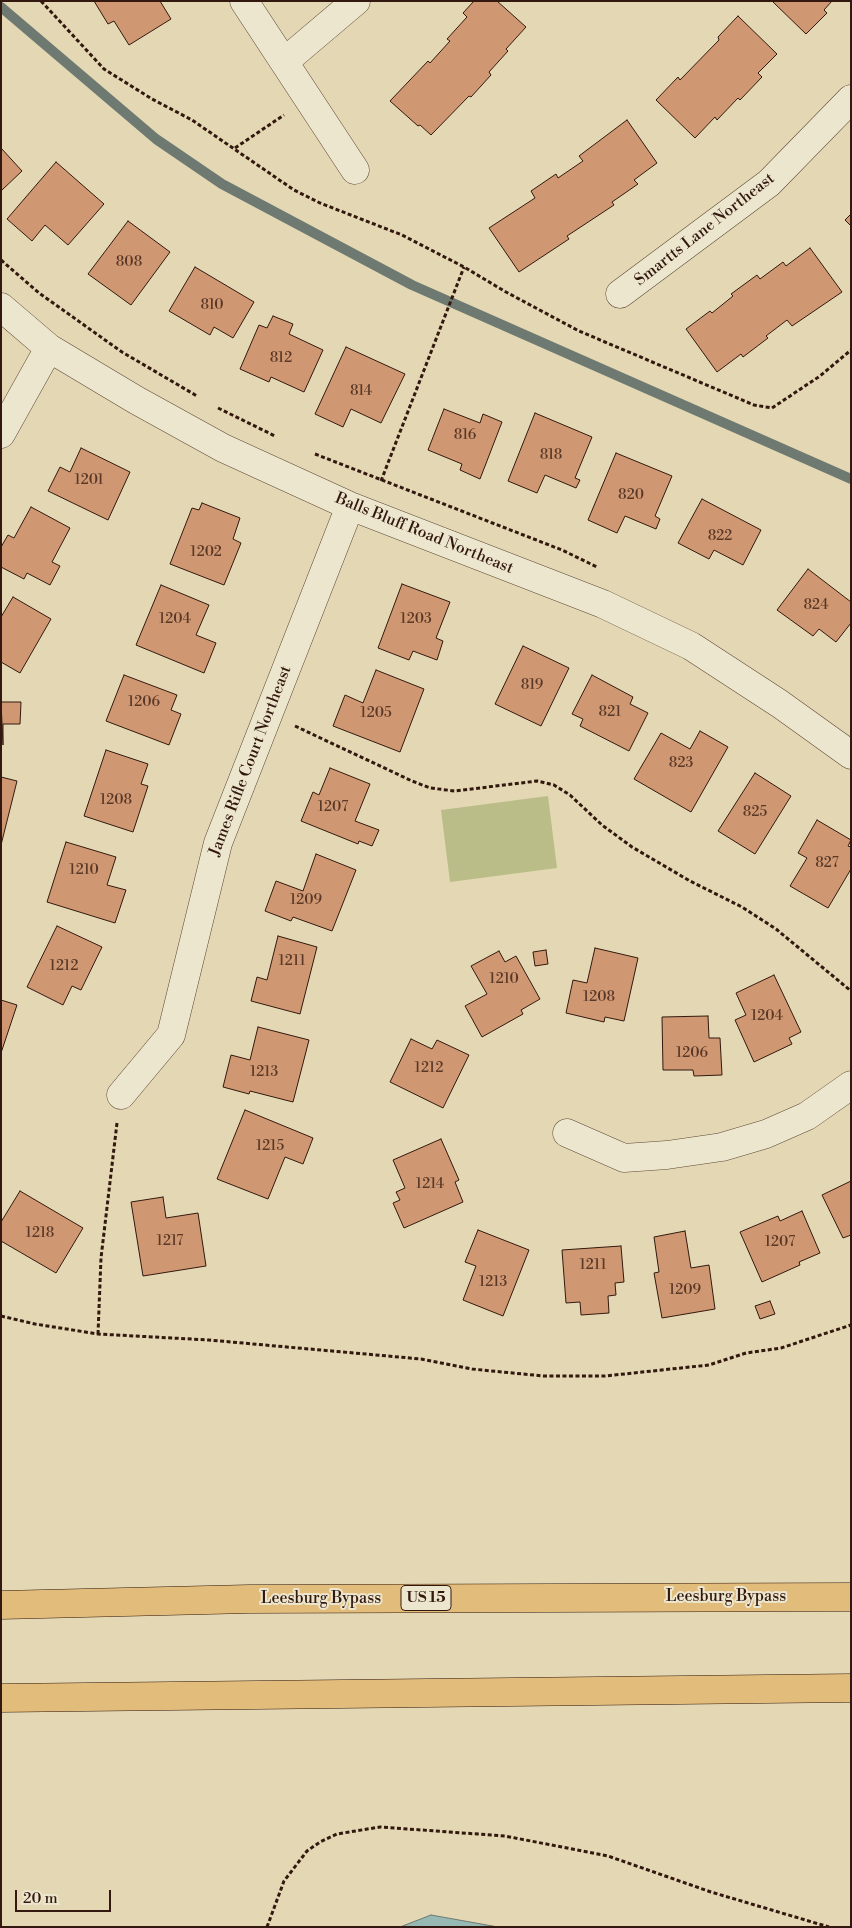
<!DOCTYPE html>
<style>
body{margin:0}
#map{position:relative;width:852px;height:1928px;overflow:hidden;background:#e3d8b3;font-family:"Libre Bodoni",serif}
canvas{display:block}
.frame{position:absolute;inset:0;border:2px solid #32180e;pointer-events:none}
.scale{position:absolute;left:15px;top:1890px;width:96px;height:22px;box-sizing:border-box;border:2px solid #32180e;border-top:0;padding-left:6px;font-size:15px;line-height:18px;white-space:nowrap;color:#32180e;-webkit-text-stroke:4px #ede6ce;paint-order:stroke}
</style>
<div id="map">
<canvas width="852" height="1928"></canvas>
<div class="frame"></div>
<div class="scale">20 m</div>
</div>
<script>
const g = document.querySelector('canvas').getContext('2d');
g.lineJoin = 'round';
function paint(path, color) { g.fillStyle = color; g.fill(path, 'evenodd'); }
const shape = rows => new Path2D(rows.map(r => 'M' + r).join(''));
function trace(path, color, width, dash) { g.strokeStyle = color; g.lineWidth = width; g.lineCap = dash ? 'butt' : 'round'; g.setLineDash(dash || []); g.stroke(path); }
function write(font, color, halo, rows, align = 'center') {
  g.font = font + ' "Libre Bodoni",serif'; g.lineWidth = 4; g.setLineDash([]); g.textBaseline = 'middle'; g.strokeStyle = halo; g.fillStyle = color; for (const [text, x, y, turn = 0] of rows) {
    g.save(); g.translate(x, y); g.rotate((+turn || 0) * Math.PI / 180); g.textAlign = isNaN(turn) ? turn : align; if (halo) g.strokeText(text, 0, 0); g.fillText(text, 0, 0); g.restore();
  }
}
const green = shape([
 [548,796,557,868,450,882,441,810]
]);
const water = shape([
 [431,1915,498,1927,400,1927,431,1915]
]);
const stream = shape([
 [1,7,156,139,222,184,412,285,851,479]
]);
const building = shape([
 [94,1,160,1,171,19,129,45,114,21,108,24,94,1],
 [474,1,497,1,526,27,506,49,508,51,489,72,491,75,471,97,469,96,431,135,420,125,418,126,390,101,428,61,430,63,450,41,447,39,467,17,463,13,474,1],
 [772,1,832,1,824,10,827,13,806,34,772,1],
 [738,16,777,54,758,73,762,77,740,100,738,98,717,120,715,117,695,138,656,100,678,77,680,80,719,40,718,37,738,16],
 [627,120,657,163,634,180,638,184,612,202,614,205,567,236,569,239,519,272,489,228,535,198,531,191,556,174,558,178,583,161,579,156,627,120],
 [1,148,22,171,1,191,1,148],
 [56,162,104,204,68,245,45,225,32,241,7,219,56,162],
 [851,214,851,226,845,220,851,214],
 [128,221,170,252,131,305,88,274,128,221],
 [810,248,842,292,792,326,787,320,766,336,768,338,743,357,741,354,717,372,686,329,710,311,712,313,733,296,731,294,757,275,760,279,783,262,786,266,810,248],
 [195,267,254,302,233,338,214,327,210,335,169,311,195,267],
 [273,316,293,324,289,334,323,350,304,392,271,377,269,382,240,369,259,325,267,328,273,316],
 [346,347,405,374,381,423,351,409,343,427,315,414,346,347],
 [444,409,480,423,483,414,502,422,480,479,460,470,462,464,428,450,444,409],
 [535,413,592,437,575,478,580,480,576,488,545,475,537,493,508,481,535,413],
 [81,448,130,472,108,520,48,491,60,467,70,472,81,448],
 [616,453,672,476,655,516,660,519,656,529,625,516,617,533,588,520,616,453],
 [702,499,761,530,743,565,714,550,709,559,678,543,702,499],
 [202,503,240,518,233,539,241,543,224,585,170,564,192,508,199,510,202,503],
 [31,507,70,528,52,562,60,566,50,585,27,573,24,579,1,567,1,547,8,535,14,538,31,507],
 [808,569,851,602,851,623,836,642,819,629,813,636,777,610,808,569],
 [402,584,450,602,436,638,443,641,437,660,413,651,409,660,378,648,402,584],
 [161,585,209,605,196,635,216,643,204,673,136,645,161,585],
 [13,597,51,619,20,673,1,662,1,617,13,597],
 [523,646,569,668,541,726,495,704,523,646],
 [376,670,424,689,400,752,333,726,345,695,363,703,376,670],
 [124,675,177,695,171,710,181,714,169,745,106,721,124,675],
 [592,675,633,697,630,704,648,713,629,751,580,726,583,719,572,714,592,675],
 [1,702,21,702,20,724,3,724,3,745,1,702],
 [700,731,728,747,691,812,634,779,661,733,690,749,700,731],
 [106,750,148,764,141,784,148,786,133,832,84,816,106,750],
 [330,768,370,784,355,821,379,830,372,846,359,841,358,844,301,821,313,792,319,795,330,768],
 [755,773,791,796,755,854,718,831,755,773],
 [1,777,17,781,1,845,1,777],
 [817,820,851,840,848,846,851,847,851,869,828,908,790,886,807,858,798,853,817,820],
 [66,842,116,857,107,885,126,890,115,923,47,902,66,842],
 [316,854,356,870,332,931,293,917,291,921,265,911,276,881,303,891,316,854],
 [57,926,102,947,81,990,72,986,63,1005,27,987,57,926],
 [278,936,317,947,300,1014,251,1001,257,977,267,980,278,936],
 [595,948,638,958,624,1021,605,1017,604,1022,566,1013,573,980,587,983,595,948],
 [546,950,548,964,535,966,533,952,546,950],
 [499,951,505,962,516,956,540,999,521,1010,523,1014,482,1037,465,1006,487,994,471,966,499,951],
 [774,975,801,1032,789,1038,792,1044,754,1062,735,1020,746,1015,736,993,774,975],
 [1,1000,17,1005,1,1053,1,1000],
 [708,1016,709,1038,720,1038,722,1075,694,1076,693,1070,663,1070,662,1017,708,1016],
 [258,1027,309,1040,293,1102,250,1091,249,1094,223,1087,231,1055,250,1060,258,1027],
 [411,1039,432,1049,437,1040,469,1055,443,1108,390,1082,411,1039],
 [245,1110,313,1138,303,1164,285,1157,268,1199,217,1179,245,1110],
 [441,1139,459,1180,455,1182,463,1202,404,1228,393,1203,400,1200,396,1192,405,1188,393,1160,441,1139],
 [851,1181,851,1235,843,1238,822,1195,851,1181],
 [20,1191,83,1228,56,1273,1,1241,1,1222,20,1191],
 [163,1197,166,1218,198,1213,206,1266,143,1276,131,1202,163,1197],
 [802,1211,820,1253,799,1262,800,1265,762,1282,740,1232,778,1216,780,1221,802,1211],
 [478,1230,529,1250,503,1316,463,1300,476,1266,465,1262,478,1230],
 [685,1231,691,1268,709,1265,715,1309,662,1318,654,1273,659,1272,654,1237,685,1231],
 [621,1246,624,1282,615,1283,616,1295,608,1296,609,1313,581,1315,580,1302,566,1303,562,1250,621,1246],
 [770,1301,775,1314,760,1319,755,1306,770,1301]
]);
const path = shape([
 [41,1,104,69,152,99,192,120,294,190,320,203,402,235,464,267,506,292,579,331,754,405,772,408,820,376,851,350],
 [235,148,284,115],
 [1,260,39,293,122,352,197,396],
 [218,408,275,436],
 [315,454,562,550,597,567],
 [381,481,464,267],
 [295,726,412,781,430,788,455,791,537,781,554,785,570,795,602,825,632,847,690,881,742,907,776,929,851,991],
 [1,1316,35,1324,98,1334,209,1340,421,1359,472,1369,543,1376,605,1376,709,1365,746,1353,781,1348,851,1325],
 [98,1334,101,1258,117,1123],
 [267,1927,284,1881,307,1851,320,1842,337,1834,380,1827,505,1836,608,1856,711,1892,829,1927]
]);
const minor = shape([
 [244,1,355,170],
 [284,62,356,1],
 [620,294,769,183,851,99],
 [1,307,49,348,136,400,223,448,350,506,603,604,691,646,780,704,851,755],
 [1,434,49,348],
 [121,1095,171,1035,218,843,350,506],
 [567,1133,624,1158,667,1155,722,1147,766,1134,807,1116,851,1085]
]);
const highway = shape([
 [1,1605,249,1599,851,1597],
 [1,1698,851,1688]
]);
const numberNames = [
 ["808",129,263],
 ["810",212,306],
 ["812",281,359],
 ["814",361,392],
 ["816",465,436],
 ["818",551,456],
 ["1201",89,481],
 ["820",631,496],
 ["822",720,537],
 ["1202",206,553],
 ["824",816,606],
 ["1204",175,620],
 ["1203",416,620],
 ["819",532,686],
 ["1206",144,703],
 ["821",610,713],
 ["1205",376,714],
 ["823",681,764],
 ["1208",116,801],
 ["1207",333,808],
 ["825",755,813],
 ["827",827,864],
 ["1210",84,871],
 ["1209",306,901],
 ["1211",292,962],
 ["1212",64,967],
 ["1210",504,980],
 ["1208",599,998],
 ["1204",767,1017],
 ["1206",692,1054],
 ["1212",429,1069],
 ["1213",264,1073],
 ["1215",270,1147],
 ["1214",430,1185],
 ["1218",40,1234],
 ["1217",170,1242],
 ["1207",780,1243],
 ["1211",593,1266],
 ["1213",493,1283],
 ["1209",685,1291]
];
const shields = [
 [426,1598,50]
];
const shieldNames = [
 ["US 15",426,1598]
];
const streetNames = [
 ["Smartts Lane Northeast",705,230,-38],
 ["Balls Bluff Road Northeast",424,534,22],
 ["James Rifle Court Northeast",251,761,-69],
 ["Leesburg Bypass",726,1597],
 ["Leesburg Bypass",321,1599]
];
paint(green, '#babd88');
paint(water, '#96b9b3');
trace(water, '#6e7971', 1);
trace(stream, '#6e7971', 10);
paint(building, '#d09872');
trace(building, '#32180e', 1);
trace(minor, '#5e4837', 29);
trace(highway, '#32180e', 29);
trace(path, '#32180e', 3, [4, 2.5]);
trace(minor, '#ede6ce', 28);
trace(highway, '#e2bc7a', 28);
write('14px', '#5a3827', null, numberNames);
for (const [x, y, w] of shields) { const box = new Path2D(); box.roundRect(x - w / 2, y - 12.5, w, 25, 4); g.fillStyle = '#ede6ce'; g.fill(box); trace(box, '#32180e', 1); }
write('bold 15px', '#32180e', null, shieldNames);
write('16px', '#32180e', '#ede6ce', streetNames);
</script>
